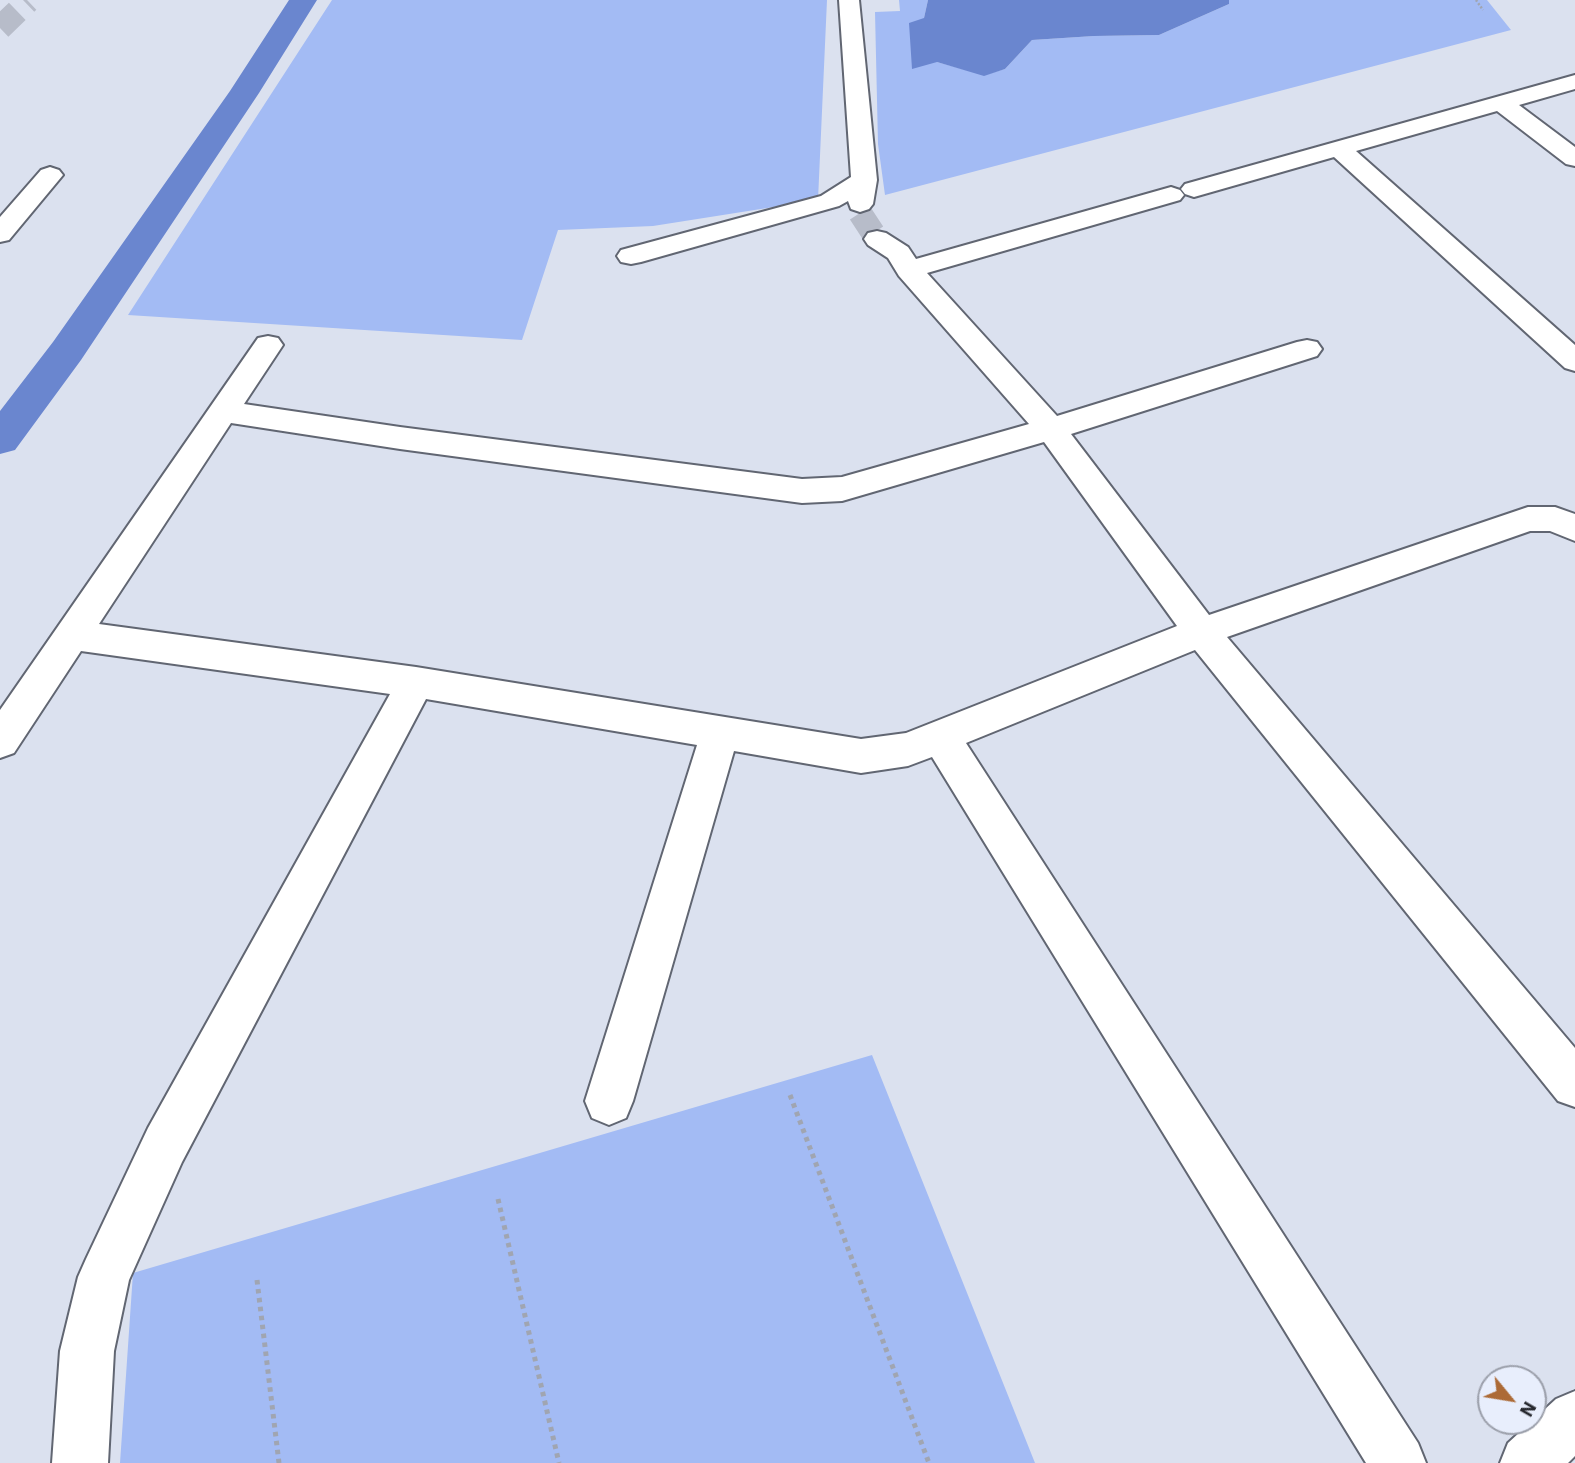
<!DOCTYPE html>
<style>
body{margin:0}
#map{position:relative;width:1575px;height:1463px;overflow:hidden;background:#dbe1ef;font-family:"IBM Plex Sans",sans-serif}
canvas{display:block}
.north{position:absolute;left:1477px;top:1365px;width:70px;height:70px;box-sizing:border-box;background:#e8eefc;border:2px solid #9b9faa;border-radius:50%;rotate:120deg;font-size:19px;font-weight:700;line-height:28px;text-align:center;color:#27292f}
.north::after{content:'';display:block;margin:auto;width:24px;height:32px;background:#ac6a36;clip-path:polygon(50% 0,100% 100%,50% 72%,0 100%)}
</style>
<div id="map">
<canvas width="1575" height="1463"></canvas>
<div class="north">N</div>
</div>
<script>
const g = document.querySelector('canvas').getContext('2d');
g.lineJoin = 'round';
function paint(path, color) { g.fillStyle = color; g.fill(path, 'evenodd'); }
const shape = rows => new Path2D(rows.map(r => 'M' + r).join(''));
function trace(path, color, width, dash) { g.strokeStyle = color; g.lineWidth = width; g.lineCap = dash ? 'butt' : 'round'; g.setLineDash(dash || []); g.stroke(path); }
const green = shape([
 [332,0,827,0,818,200,653,226,558,230,522,340,128,315],
 [899,0,928,0,924,18,937,62,984,75,1005,69,1032,40,1094,36,1159,35,1229,4,1229,0,1487,0,1511,30,885,195,878,144,875,12,900,11],
 [872,1055,1035,1463,120,1463,133,1273]
]);
const water = shape([
 [928,0,1229,0,1229,4,1159,35,1094,36,1032,40,1005,69,984,76,937,62,912,69,909,23,924,18]
]);
const canal = shape([
 [289,0,317,0,259,93,81,360,15,450,0,454,0,411,53,342,230,91,289,0]
]);
const minorTunnel = shape([
 [0,28,28,1],
 [860,213,877,239]
]);
const pathFar1 = shape([
 [1476,0,1483,10]
]);
const path = shape([
 [790,1095,929,1463],
 [498,1199,559,1463],
 [257,1280,279,1463]
]);
const minor = shape([
 [839,0,859,0,877,180,873,204,869,209,860,212,851,209,848,201,839,206,641,262,631,264,621,262,617,256,621,250,821,196,851,177,839,0],
 [1575,75,1575,89,1519,105,1575,147,1575,166,1566,164,1497,111,1356,151,1575,345,1575,371,1565,368,1334,157,1194,197,1185,194,1181,189,1185,184,1575,75],
 [50,167,59,170,63,175,9,240,0,242,0,217,41,170,50,167],
 [1171,187,1180,190,1184,195,1180,200,927,273,1057,416,1297,342,1307,340,1317,342,1322,349,1317,356,1071,434,1209,615,1528,507,1555,507,1575,514,1575,541,1550,531,1530,531,1227,637,1575,1048,1575,1107,1558,1101,1195,650,966,743,1418,1443,1426,1463,1366,1463,932,757,908,766,861,773,734,751,633,1101,626,1118,609,1125,592,1118,585,1101,697,745,426,699,182,1162,129,1280,114,1351,108,1463,52,1463,60,1351,78,1277,86,1259,148,1128,390,694,81,651,14,753,0,758,0,710,258,338,268,336,278,338,283,345,244,404,400,427,802,479,842,477,1029,424,899,276,888,258,868,245,864,239,868,233,877,231,886,233,908,247,916,259,1171,187],
 [231,423,400,449,802,503,842,501,1044,442,1177,626,906,733,861,739,416,667,99,624,231,423],
 [1575,1391,1575,1456,1568,1463,1500,1463,1508,1443,1556,1399,1575,1391]
]);
paint(green, '#a3bbf4');
paint(water, '#6a86cf');
paint(canal, '#6a86cf');
trace(minorTunnel, '#b7bcc9', 24, [24, 12]);
trace(minor, '#616672', 4);
trace(pathFar1, '#a0a5b1', 2.5, [2, 2]);
trace(path, '#a0a5b1', 5, [4.5, 4.5]);
paint(minor, '#fff');
</script>
